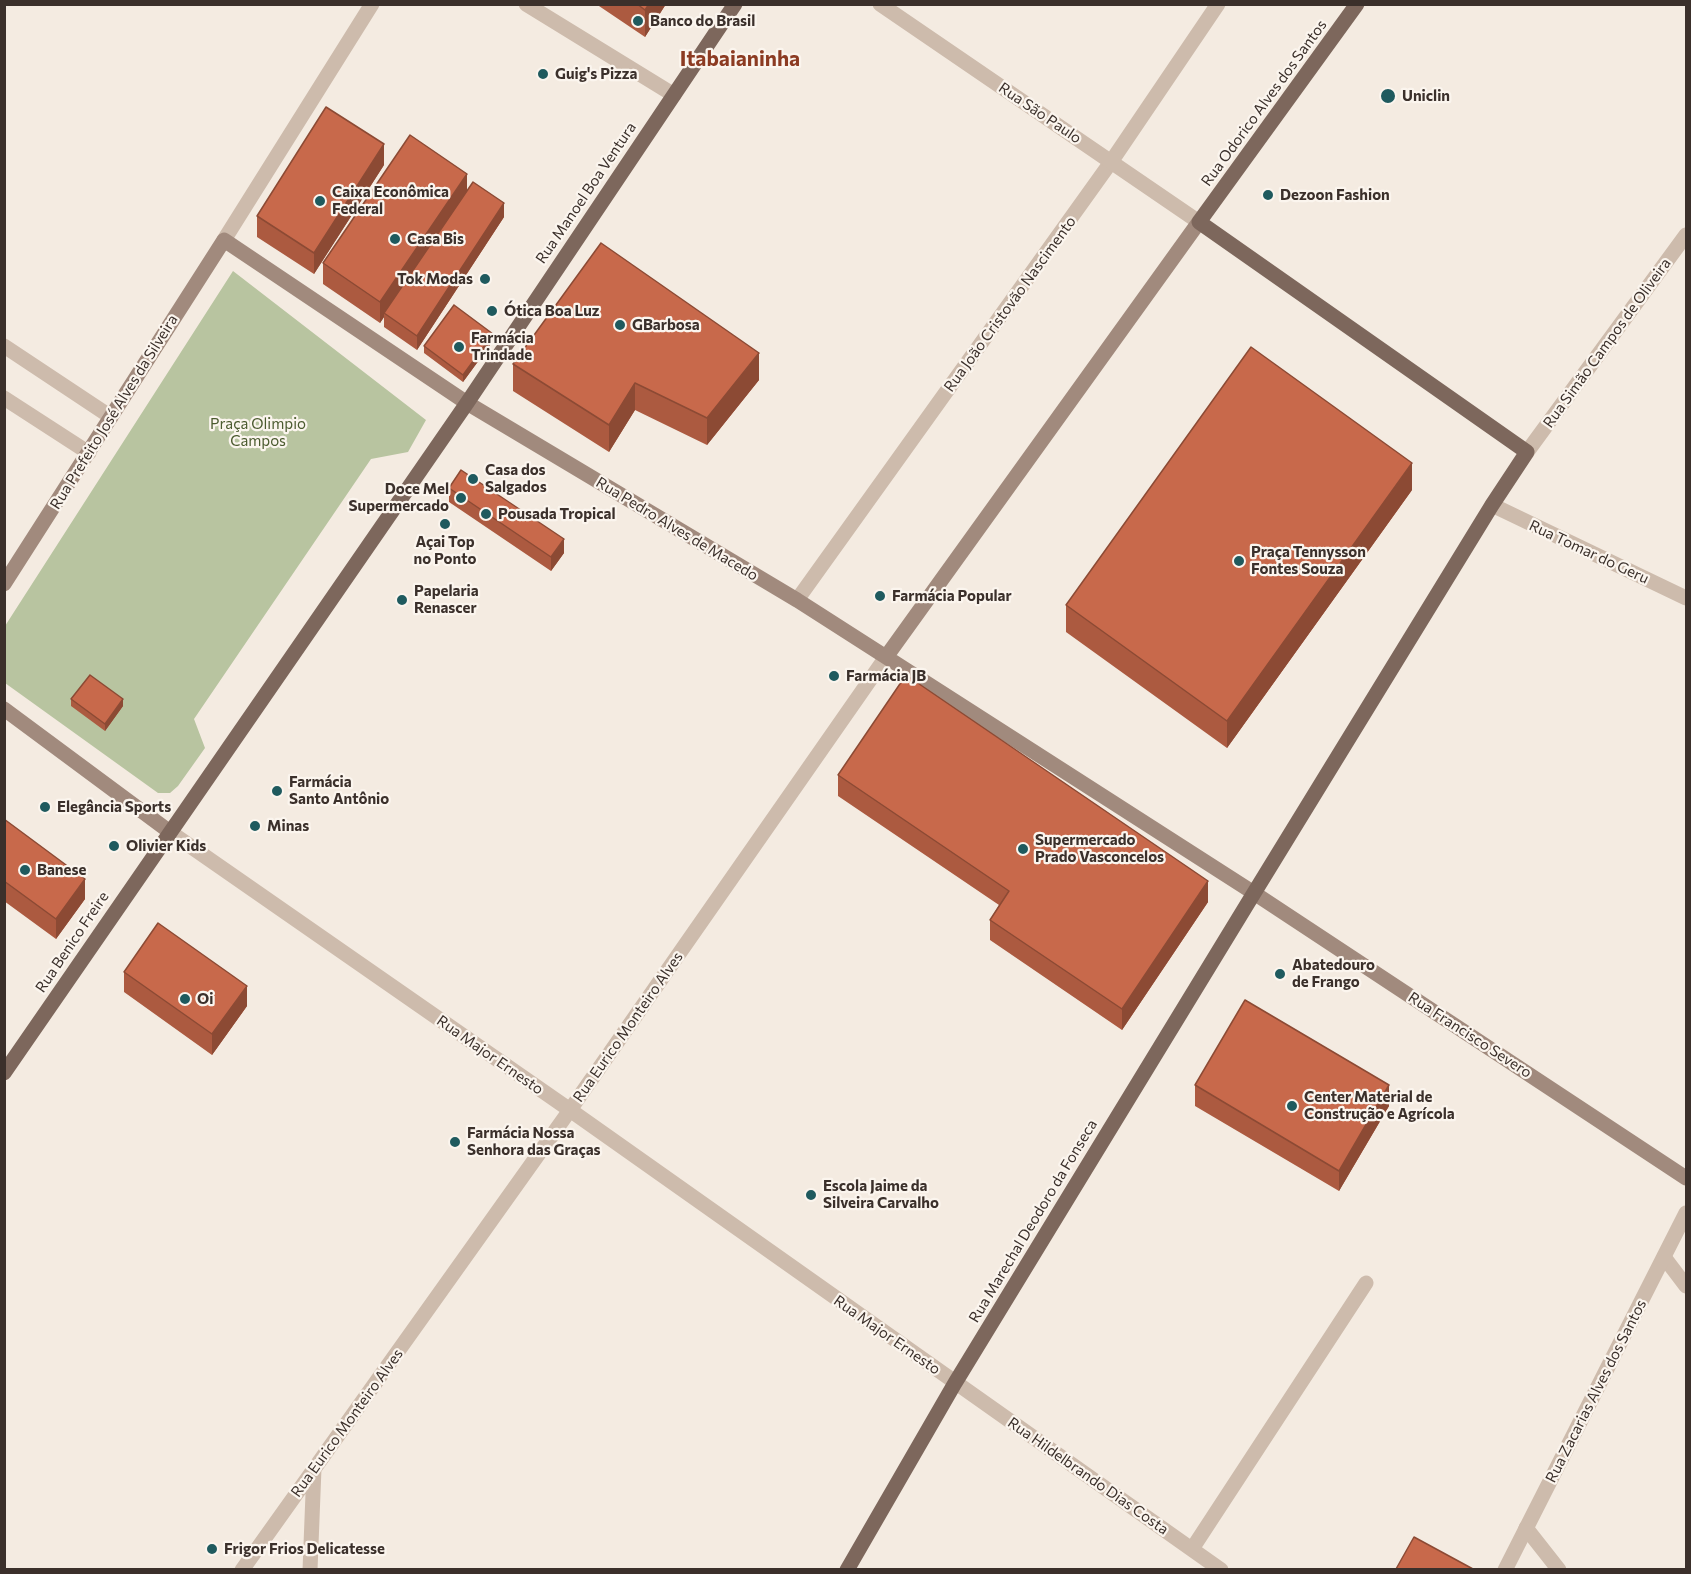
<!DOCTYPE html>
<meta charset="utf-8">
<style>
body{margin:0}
#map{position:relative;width:1691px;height:1574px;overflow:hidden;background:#f4ebe1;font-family:Commissioner,sans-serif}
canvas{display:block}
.frame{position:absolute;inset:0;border:6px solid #3b302b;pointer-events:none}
</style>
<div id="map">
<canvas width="1691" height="1574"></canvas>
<div class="frame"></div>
</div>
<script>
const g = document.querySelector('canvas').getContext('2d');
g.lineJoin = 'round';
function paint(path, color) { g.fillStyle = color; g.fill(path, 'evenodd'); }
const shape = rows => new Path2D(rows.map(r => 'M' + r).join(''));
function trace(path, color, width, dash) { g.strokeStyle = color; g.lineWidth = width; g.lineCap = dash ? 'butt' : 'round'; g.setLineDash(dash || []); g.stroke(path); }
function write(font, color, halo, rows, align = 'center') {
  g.font = font + ' Commissioner,sans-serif'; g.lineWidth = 4.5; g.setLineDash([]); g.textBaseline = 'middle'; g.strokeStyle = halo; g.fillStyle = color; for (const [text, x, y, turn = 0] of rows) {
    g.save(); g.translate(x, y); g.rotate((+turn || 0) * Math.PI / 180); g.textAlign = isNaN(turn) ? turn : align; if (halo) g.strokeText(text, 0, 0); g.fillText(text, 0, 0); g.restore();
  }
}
const green = shape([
 [233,271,426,420,408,452,371,459,194,719,205,748,178,786,170,793,158,793,5,683,5,626]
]);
const lane = shape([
 [797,600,1111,162],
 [1664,1257,1686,1286],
 [1526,1528,1559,1570]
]);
const street = shape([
 [526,4,674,95],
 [880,4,1199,222],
 [1111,162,1218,4],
 [224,240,372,4],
 [4,346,111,417],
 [4,398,89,453],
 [1527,452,1686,235],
 [1492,505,1686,598],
 [170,832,570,1110,1221,1570],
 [1192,1549,1366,1283],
 [242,1570,570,1110,886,657],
 [310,1570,314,1468],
 [1505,1570,1686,1213]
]);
const secondary = shape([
 [4,584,224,240,467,403,797,600,886,657,1254,893,1686,1178],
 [886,657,1199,222],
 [4,709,170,832]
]);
const primary = shape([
 [4,1073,467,403,735,4],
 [847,1570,955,1383,1254,893,1492,505,1527,452,1199,222,1357,4]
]);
const wall = shape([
 [596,4,666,4,645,37],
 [384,165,314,274,257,237,257,216],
 [467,191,504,217,417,350,384,327,384,317,380,323,323,284,323,263],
 [493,341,463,382,424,353,424,346],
 [513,364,759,380,707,445,635,410,609,452,513,391],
 [449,488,564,553,551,571,449,502],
 [1412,490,1227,748,1066,632,1066,605],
 [71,699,123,706,105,731,71,706],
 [838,775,1208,902,1122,1030,990,940,990,920,999,905,838,796],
 [4,819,85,899,56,939,4,901],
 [124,972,247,1006,212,1055,124,992],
 [1195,1085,1389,1106,1339,1191,1195,1106]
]);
const shadedWall = shape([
 [649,4,666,4,645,37,645,10],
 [384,144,384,165,314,274,314,253],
 [467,174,467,195,384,313,384,317,380,323,380,302],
 [504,203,504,217,417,350,417,336],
 [493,334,493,341,463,382,463,375],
 [759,353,759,380,707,445,707,418],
 [635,383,635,410,609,452,609,425],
 [1412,463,1412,490,1227,748,1227,721],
 [564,539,564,553,551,571,551,557],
 [123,699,123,706,105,731,105,724],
 [85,879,85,899,56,939,56,919],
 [1208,881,1208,902,1122,1030,1122,1009],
 [247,986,247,1006,212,1055,212,1034],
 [1389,1085,1389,1106,1339,1191,1339,1171]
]);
const building = shape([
 [637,4,649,4,645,10,637,4],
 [326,107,384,144,314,253,257,216,326,107],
 [410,135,467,174,380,302,323,263,410,135],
 [473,182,504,203,417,336,384,313,473,182],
 [601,243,759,353,707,418,635,383,609,425,513,364,601,243],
 [454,305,493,334,463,375,424,346,454,305],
 [1251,347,1412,463,1227,721,1066,605,1251,347],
 [461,470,564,539,551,557,449,488,461,470],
 [90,675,123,699,105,724,71,699,90,675],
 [906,675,1208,881,1122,1009,990,920,1009,891,838,775,906,675],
 [4,819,85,879,56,919,4,881,4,819],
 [158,923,247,986,212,1034,124,972,158,923],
 [1245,1000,1389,1085,1339,1171,1195,1085,1245,1000],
 [1414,1537,1473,1569,1396,1569,1414,1537]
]);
const markers = [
 [638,21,6,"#1f5a5e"],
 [543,74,6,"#1f5a5e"],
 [1388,96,8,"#1f5a5e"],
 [1268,195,6,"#1f5a5e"],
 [320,201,6,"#1f5a5e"],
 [395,239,6,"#1f5a5e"],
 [485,279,6,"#1f5a5e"],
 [492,311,6,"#1f5a5e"],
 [620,325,6,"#1f5a5e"],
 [459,347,6,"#1f5a5e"],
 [473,479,6,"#1f5a5e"],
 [461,498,6,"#1f5a5e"],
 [486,514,6,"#1f5a5e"],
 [445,524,6,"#1f5a5e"],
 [1239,561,6,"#1f5a5e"],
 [880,596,6,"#1f5a5e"],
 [402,600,6,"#1f5a5e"],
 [834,676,6,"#1f5a5e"],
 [277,791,6,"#1f5a5e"],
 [45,807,6,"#1f5a5e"],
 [255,826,6,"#1f5a5e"],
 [114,846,6,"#1f5a5e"],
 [1023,849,6,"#1f5a5e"],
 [25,870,6,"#1f5a5e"],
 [1280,974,6,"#1f5a5e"],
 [185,999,6,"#1f5a5e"],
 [1292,1106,6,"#1f5a5e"],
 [455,1142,6,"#1f5a5e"],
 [811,1195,6,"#1f5a5e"],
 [212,1549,6,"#1f5a5e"]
];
const poiNames = [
 ["Banco do Brasil",650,21],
 ["Guig's Pizza",555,74],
 ["Uniclin",1402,96],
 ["Caixa Econômica",332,192],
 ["Federal",332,209],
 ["Dezoon Fashion",1280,195],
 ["Casa Bis",407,239],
 ["Tok Modas",473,279,"right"],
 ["Ótica Boa Luz",504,311],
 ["GBarbosa",632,325],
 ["Farmácia",471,338],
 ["Trindade",471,355],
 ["Casa dos",485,470],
 ["Salgados",485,487],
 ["Doce Mel",449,489,"right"],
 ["Supermercado",449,506,"right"],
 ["Pousada Tropical",498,514],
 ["Açai Top",445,542,"center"],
 ["no Ponto",445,559,"center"],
 ["Praça Tennysson",1251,552],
 ["Fontes Souza",1251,569],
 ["Papelaria",414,591],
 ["Renascer",414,608],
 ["Farmácia Popular",892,596],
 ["Farmácia JB",846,676],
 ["Farmácia",289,782],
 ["Santo Antônio",289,799],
 ["Elegância Sports",57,807],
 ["Minas",267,826],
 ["Supermercado",1035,840],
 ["Prado Vasconcelos",1035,857],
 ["Olivier Kids",126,846],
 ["Banese",37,870],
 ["Abatedouro",1292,965],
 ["de Frango",1292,982],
 ["Oi",197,999],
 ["Center Material de",1304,1097],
 ["Construção e Agrícola",1304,1114],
 ["Farmácia Nossa",467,1133],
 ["Senhora das Graças",467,1150],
 ["Escola Jaime da",823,1186],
 ["Silveira Carvalho",823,1203],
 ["Frigor Frios Delicatesse",224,1549]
];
const streetNames = [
 ["Rua Odorico Alves dos Santos",1264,103,-54],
 ["Rua São Paulo",1040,113,34],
 ["Rua Manoel Boa Ventura",586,193,-56],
 ["Rua João Cristovão Nascimento",1010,304,-54],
 ["Rua Simão Campos de Oliveira",1607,343,-54],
 ["Rua Prefeito José Alves da Silveira",114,412,-58],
 ["Rua Pedro Alves de Macedo",677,529,31],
 ["Rua Tomar do Geru",1589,552,25],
 ["Rua Benico Freire",72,942,-56],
 ["Rua Eurico Monteiro Alves",628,1027,-55],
 ["Rua Francisco Severo",1470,1035,33],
 ["Rua Major Ernesto",490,1055,35],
 ["Rua Marechal Deodoro da Fonseca",1033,1221,-59],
 ["Rua Major Ernesto",887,1335,35],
 ["Rua Zacarias Alves dos Santos",1596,1391,-63],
 ["Rua Eurico Monteiro Alves",347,1423,-54],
 ["Rua Hildelbrando Dias Costa",1088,1476,35]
];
const parkNames = [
 ["Praça Olimpio",258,424],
 ["Campos",258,441]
];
const districtNames = [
 ["Itabaianinha",740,59]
];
paint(green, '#b8c4a0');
trace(lane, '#cdbbac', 15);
trace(street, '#cdbbac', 15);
trace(secondary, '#a18a7d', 15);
trace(primary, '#7d675c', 15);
paint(wall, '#ac5a40');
paint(shadedWall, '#8c4a34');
paint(building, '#c8694b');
trace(building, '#8c4a34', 1.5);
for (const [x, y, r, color] of markers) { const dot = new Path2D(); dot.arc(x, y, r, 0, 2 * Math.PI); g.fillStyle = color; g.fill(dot); trace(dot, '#fbf5ee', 2); }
write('bold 15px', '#3b302b', '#fbf5ee', poiNames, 'left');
write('15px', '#3b302b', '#fbf5ee', streetNames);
write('15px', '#4a5a2e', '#fbf5ee', parkNames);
write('bold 21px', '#8c3b22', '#fbf5ee', districtNames);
</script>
